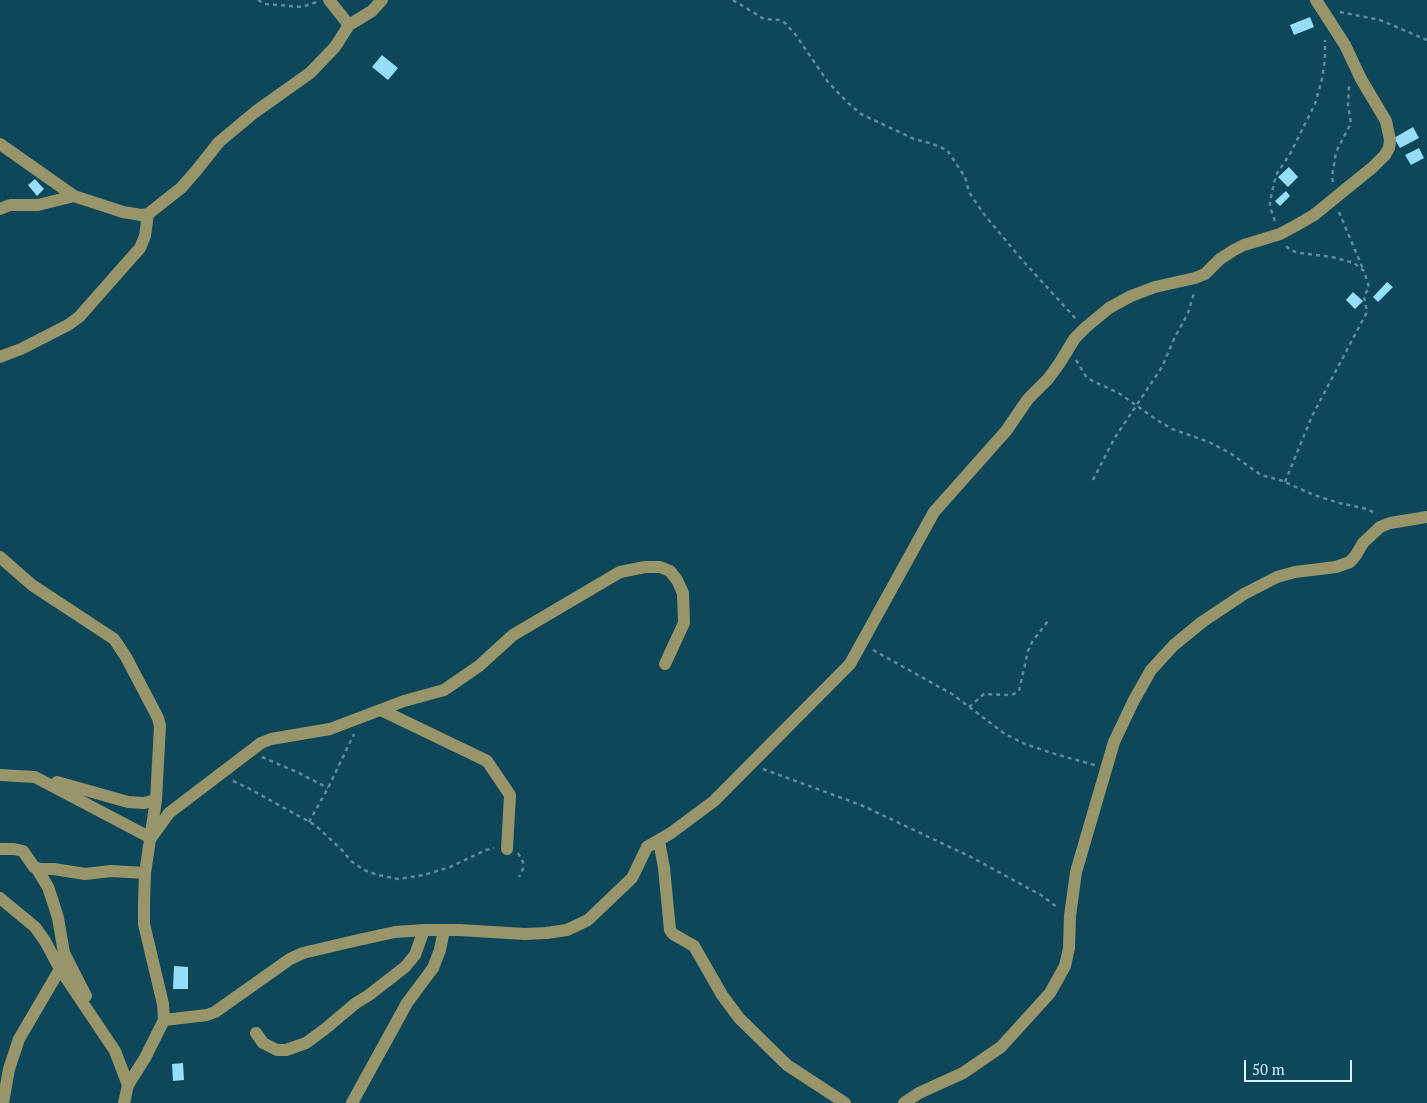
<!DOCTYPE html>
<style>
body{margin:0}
#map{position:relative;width:1427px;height:1103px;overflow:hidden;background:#0e4759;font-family:"PT Serif",serif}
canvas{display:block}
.scale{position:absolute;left:1244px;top:1060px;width:108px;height:22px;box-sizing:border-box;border:2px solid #d9f4fe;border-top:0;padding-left:6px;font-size:15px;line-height:18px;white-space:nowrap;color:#d9f4fe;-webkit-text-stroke:4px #0e4759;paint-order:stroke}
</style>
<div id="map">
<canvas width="1427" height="1103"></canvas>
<div class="scale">50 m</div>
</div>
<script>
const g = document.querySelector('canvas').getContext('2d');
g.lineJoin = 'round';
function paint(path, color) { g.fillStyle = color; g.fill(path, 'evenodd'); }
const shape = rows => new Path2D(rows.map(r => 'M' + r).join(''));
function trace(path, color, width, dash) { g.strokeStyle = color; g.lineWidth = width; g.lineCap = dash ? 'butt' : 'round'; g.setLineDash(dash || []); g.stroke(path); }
const building = shape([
 [1310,17,1314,27,1294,35,1290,25],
 [382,55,398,68,388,80,372,67],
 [1413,127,1419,138,1400,148,1394,138],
 [1419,148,1424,158,1411,165,1405,155],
 [1289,167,1298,177,1288,187,1278,177],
 [35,179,44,189,37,196,28,185],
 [1286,191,1290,196,1280,206,1275,201],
 [1387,282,1393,287,1378,302,1373,297],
 [1353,292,1363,301,1355,309,1346,300],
 [174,966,188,967,188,989,173,989],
 [183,1063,184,1080,173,1081,172,1064]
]);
const path = shape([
 [258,0,266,4,302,7,317,2],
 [733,0,764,19,780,20,785,23,795,34,828,82,847,102,861,114,914,139,933,144,947,150,965,177,969,192,983,213,1023,261,1077,320],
 [1340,12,1380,20,1427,40],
 [1333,182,1332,177,1336,152,1351,123,1348,105,1349,85],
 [1339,212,1363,269],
 [1275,221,1270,207,1270,201,1276,175,1290,154,1315,104,1322,79,1325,59,1325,40],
 [1076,360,1087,378,1120,394,1157,420,1172,429,1209,442,1230,453,1261,475,1280,480,1314,495,1339,503,1367,509,1377,514],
 [1093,480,1114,439,1162,367,1174,339,1188,313,1194,293],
 [1285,482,1312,416,1367,312,1364,297,1369,287,1364,271,1354,263,1332,257,1299,253,1290,250,1285,245],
 [873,650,952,694,1005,734,1025,744,1058,755,1095,765],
 [969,707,984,694,1009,695,1014,694,1019,691,1028,651,1032,642,1048,621],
 [262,757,297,772,328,788],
 [763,769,861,805,971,857,1041,895,1058,908],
 [233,781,248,788,315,825,342,850,351,861,364,870,378,875,398,879,424,875,450,867,486,850,494,848],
 [309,822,328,788,354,734],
 [518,853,523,862,523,869,519,877]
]);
const minor = shape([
 [329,0,349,25],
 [0,144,74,196,123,212,141,215,148,214,181,188,196,171,219,142,255,112,310,73,335,47,349,25,372,11,382,0],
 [0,209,10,205,38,205,74,196],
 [0,357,21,349,68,325,79,317,140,248,145,236,148,214],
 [0,557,32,585,114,639,126,657,158,718,160,726,156,800,145,873,144,903,144,924,163,1004,164,1020,145,1058,128,1085,124,1103],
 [381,710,487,761,510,795,507,849],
 [0,775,35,777,151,838,169,813,261,743,271,739,330,729,404,701,444,690,479,666,513,635,620,572,645,567,660,567,670,571,677,580,683,593,684,623,665,664],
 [57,782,128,802,144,803,156,800],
 [659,841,664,868,670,930,673,934,694,946,722,995,739,1018,787,1065,845,1103],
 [0,849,14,849,23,851,34,867,40,869,54,869,85,874,111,871,145,873],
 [37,869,48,887,53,902,58,918,64,953,86,996],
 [0,898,35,927,45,941,60,969,115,1051,128,1085],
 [164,1020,207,1015,215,1012,290,959,303,953,354,941,395,932,424,930,459,930,525,934,546,933,567,930,588,920,632,878,647,847,671,833,714,801,850,664,934,512,1006,431,1028,399,1048,379,1059,364,1075,338,1085,328,1109,308,1131,296,1155,287,1195,278,1205,274,1220,259,1234,250,1244,245,1280,234,1295,226,1314,215,1373,167,1385,155,1389,148,1390,140,1386,121,1361,79,1345,45,1316,0],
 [256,1033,263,1043,277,1050,286,1050,306,1043,325,1029,356,1003,369,995,405,967,415,955,424,930],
 [3,1103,9,1069,19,1039,60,969],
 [352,1103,407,1003,433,968,440,950,444,930],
 [904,1103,919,1093,963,1073,1001,1047,1050,993,1065,966,1069,948,1070,916,1076,872,1114,742,1134,700,1151,670,1174,645,1202,622,1244,594,1277,577,1295,572,1336,567,1350,562,1356,555,1363,543,1380,527,1390,523,1427,517]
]);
paint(building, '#96ddf9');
trace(path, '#5f8c9b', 2.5, [4, 4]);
trace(minor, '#99956a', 12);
</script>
